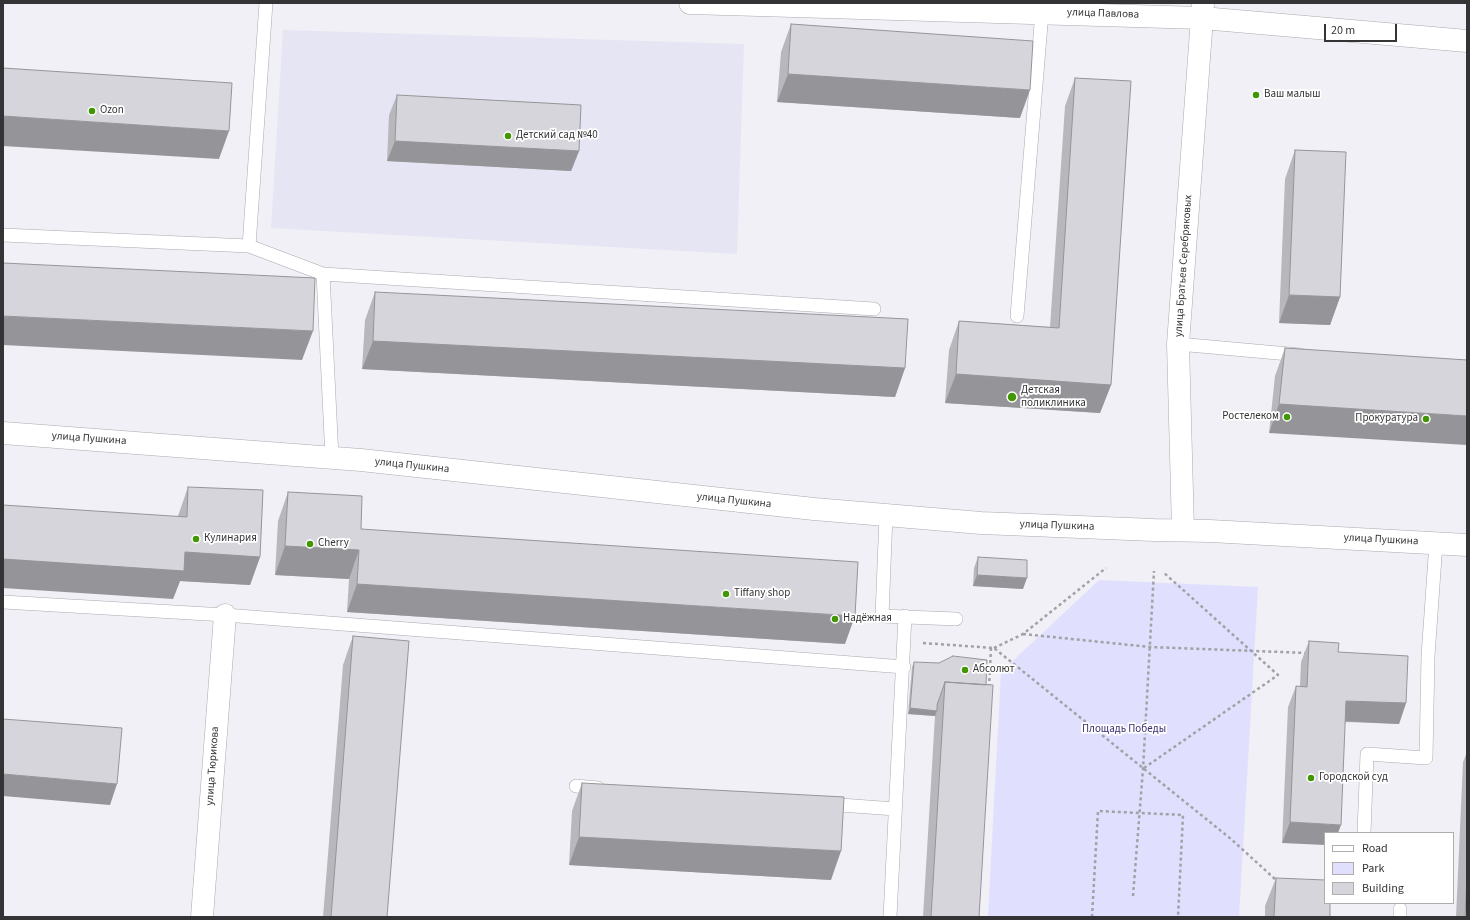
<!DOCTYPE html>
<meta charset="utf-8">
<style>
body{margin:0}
#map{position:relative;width:1470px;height:920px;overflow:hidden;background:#f0f0f6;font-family:"Source Sans 3",sans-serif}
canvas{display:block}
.frame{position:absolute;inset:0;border:4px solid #343436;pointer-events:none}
.legend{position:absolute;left:1324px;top:832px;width:130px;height:72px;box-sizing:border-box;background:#fff;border:1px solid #aeaeaf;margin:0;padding:5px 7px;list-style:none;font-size:12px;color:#343436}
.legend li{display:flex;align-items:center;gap:8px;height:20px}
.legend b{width:20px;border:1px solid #aeaeaf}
.scale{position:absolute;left:1324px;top:24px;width:73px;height:18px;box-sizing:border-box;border:2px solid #343436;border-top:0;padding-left:5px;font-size:12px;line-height:14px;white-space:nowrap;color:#343436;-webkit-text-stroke:3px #fff;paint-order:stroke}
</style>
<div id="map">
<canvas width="1470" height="920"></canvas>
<div class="frame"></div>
<ul class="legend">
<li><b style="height:5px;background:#fff"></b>Road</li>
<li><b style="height:11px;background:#e0dffe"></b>Park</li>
<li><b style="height:11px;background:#d5d5db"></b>Building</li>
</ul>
<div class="scale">20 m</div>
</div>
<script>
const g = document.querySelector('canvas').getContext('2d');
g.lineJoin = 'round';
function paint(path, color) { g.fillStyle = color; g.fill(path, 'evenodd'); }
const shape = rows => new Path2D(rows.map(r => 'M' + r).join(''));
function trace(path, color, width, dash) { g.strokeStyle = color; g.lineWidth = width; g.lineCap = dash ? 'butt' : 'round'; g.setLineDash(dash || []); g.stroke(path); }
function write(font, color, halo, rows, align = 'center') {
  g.font = font + ' "Source Sans 3",sans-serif'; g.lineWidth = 3.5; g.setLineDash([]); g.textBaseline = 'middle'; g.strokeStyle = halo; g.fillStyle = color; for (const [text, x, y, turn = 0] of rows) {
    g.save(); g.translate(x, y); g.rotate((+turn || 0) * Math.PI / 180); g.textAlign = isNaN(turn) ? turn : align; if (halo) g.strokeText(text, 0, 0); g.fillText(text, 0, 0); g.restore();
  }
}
const built = shape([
 [283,30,744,44,737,254,271,228]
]);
const green = shape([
 [1099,580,1258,587,1239,917,988,917,1001,672]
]);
const path = shape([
 [1023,634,1150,647,1307,653],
 [923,643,994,648,1231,839,1276,880],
 [994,648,1023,634,1106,568],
 [989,687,991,648],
 [1144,768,1278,675,1163,572],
 [1133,896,1143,769,1154,571],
 [1092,917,1098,811,1183,815,1178,917]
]);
const service = shape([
 [266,3,249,246,323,274,332,458],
 [3,235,249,246],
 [323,274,874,309],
 [1017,316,1042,12],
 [1178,344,1300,355],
 [886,515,882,616,956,619],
 [3,602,225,615,904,667],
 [576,786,598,788],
 [827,804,895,809],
 [1364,833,1367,754,1426,758,1428,656,1436,543],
 [890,917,905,616],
 [1400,917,1400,909]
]);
const minor = shape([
 [690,3,1202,18,1467,41],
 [1183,530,1178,344,1203,4],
 [202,917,225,615]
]);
const tertiary = shape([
 [3,433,361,460,814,509,981,523,1154,530,1210,531,1467,545]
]);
const wall = shape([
 [791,24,1020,118,777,102,781,52],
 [1075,78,1111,385,1100,413,945,403,949,350,959,321,1050,327,1065,106],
 [397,95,579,151,571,171,387,161,389,115],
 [1295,150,1340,297,1330,325,1279,323,1285,179],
 [375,292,905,368,895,397,362,369,365,320],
 [1285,348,1467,360,1269,433,1275,376],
 [188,487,260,557,250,585,180,581,173,599,178,516],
 [288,492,361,529,845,644,347,612,349,579,275,575,278,521],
 [978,557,1023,589,973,586,974,568],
 [353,636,387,917,323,917,343,665],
 [1309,641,1338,652,1406,703,1399,724,1346,722,1282,843,1288,707,1296,686,1300,686,1301,662],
 [914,662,986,685,979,917,923,917,935,716,908,714,912,667],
 [1467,752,1467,917,1456,917,1463,762],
 [582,783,831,880,569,865,572,811],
 [1276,878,1330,917,1265,917,1265,906]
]);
const shadedWall = shape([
 [788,74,1030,90,1020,118,777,102],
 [3,116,229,131,219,159,3,146],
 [395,141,579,151,571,171,387,161],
 [1289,295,1340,297,1330,325,1279,323],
 [3,316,313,331,302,360,3,345],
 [373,341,905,368,895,397,362,369],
 [956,374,1111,385,1100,413,945,403],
 [1279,404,1467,416,1467,445,1269,433],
 [285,546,359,550,349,579,275,575],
 [185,552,260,557,250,585,180,581,173,599,3,588,3,559],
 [977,575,1027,578,1023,589,973,586],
 [357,584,855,616,845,644,347,612],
 [1346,701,1406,703,1399,724,1339,721],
 [910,708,937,711,935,716,908,714],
 [3,774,117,784,110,805,3,796],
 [1290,822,1341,825,1338,833,1325,833,1325,845,1282,843],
 [579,837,841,851,831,880,569,865]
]);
const building = shape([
 [791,24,1033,41,1030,90,788,74,791,24],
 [3,68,232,83,229,131,3,116,3,68],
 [1075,78,1131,81,1111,385,956,374,959,321,1059,328,1075,78],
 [397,95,581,105,579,151,395,141,397,95],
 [1295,150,1346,152,1340,297,1289,295,1295,150],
 [3,263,315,278,313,331,3,316,3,263],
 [375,292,908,319,905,368,373,341,375,292],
 [1285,348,1467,360,1467,416,1279,404,1285,348],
 [188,487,263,490,260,557,185,552,184,571,3,559,3,505,187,517,188,487],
 [288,492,362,496,361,529,858,562,855,616,357,584,359,550,285,546,288,492],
 [978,557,1027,560,1027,578,977,575,978,557],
 [353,636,409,641,387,917,331,917,353,636],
 [1309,641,1339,643,1338,652,1408,656,1406,703,1346,701,1341,825,1290,822,1296,686,1307,687,1309,641],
 [953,656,987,660,986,685,945,682,937,705,937,711,910,708,914,662,939,663,953,656],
 [945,682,993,685,979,917,931,917,945,682],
 [3,719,122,728,117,784,3,774,3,719],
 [582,783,844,797,841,851,579,837,582,783],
 [1276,878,1325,880,1325,903,1330,903,1330,917,1274,917,1276,878],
 [1467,879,1467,917,1465,917,1467,879]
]);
const markers = [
 [1256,95,4,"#429603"],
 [92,111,4,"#429603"],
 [508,136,4,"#429603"],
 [1012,397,5,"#429603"],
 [1287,417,4,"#429603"],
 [1426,419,4,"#429603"],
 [196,539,4,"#429603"],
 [310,544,4,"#429603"],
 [726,594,4,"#429603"],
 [835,619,4,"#429603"],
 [965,670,4,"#429603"],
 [1311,778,4,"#429603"]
];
const streetNames = [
 ["улица Павлова",1103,14,2],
 ["улица Братьев Серебряковых",1184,266,-86],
 ["улица Пушкина",89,439,4],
 ["улица Пушкина",412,466,6],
 ["улица Пушкина",734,501,6],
 ["улица Пушкина",1057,526,2],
 ["улица Пушкина",1381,540,3],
 ["улица Тюрикова",213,766,-86]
];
const poiNames = [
 ["Ваш малыш",1264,95],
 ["Ozon",100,111],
 ["Детский сад №40",516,136],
 ["Детская",1021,391],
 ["поликлиника",1021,404],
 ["Ростелеком",1279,417,"right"],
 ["Прокуратура",1418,419,"right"],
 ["Кулинария",204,539],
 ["Cherry",318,544],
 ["Tiffany shop",734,594],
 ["Надёжная",843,619],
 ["Абсолют",973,670],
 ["Городской суд",1319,778]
];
const parkNames = [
 ["Площадь Победы",1124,730]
];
paint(built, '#e6e5f3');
paint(green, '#e0dffe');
trace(service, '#aaa9af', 14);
trace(minor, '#aaa9af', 23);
trace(tertiary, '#aaa9af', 23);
trace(path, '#a1a1a6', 2.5, [3, 3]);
trace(service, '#fff', 13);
trace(minor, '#fff', 22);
trace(tertiary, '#fff', 22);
paint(wall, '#b7b7bc');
paint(shadedWall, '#959599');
paint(building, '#d5d5db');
trace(building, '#959599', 1);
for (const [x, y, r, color] of markers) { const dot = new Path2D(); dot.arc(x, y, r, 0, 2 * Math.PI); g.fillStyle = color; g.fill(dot); trace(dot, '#fff', 1.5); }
write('11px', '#343436', '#fff', streetNames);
write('11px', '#343436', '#fff', poiNames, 'left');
write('11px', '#3a2f71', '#fff', parkNames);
</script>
